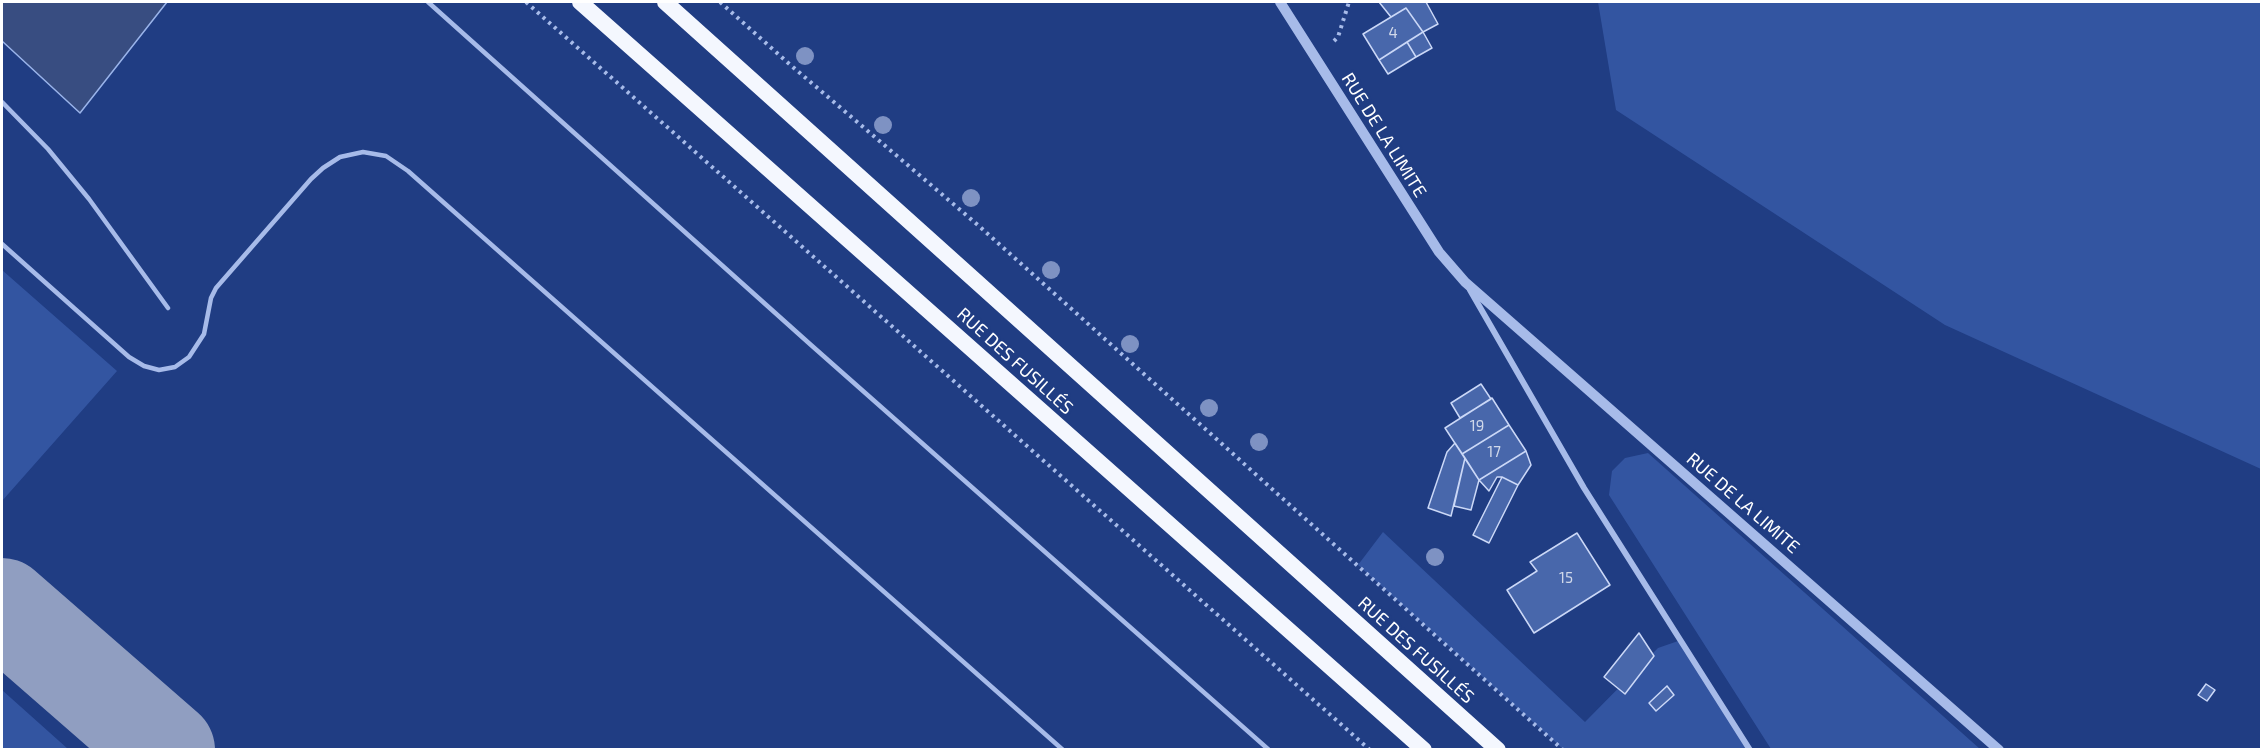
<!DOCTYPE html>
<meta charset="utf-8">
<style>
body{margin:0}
#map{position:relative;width:2263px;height:751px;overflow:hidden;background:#203d83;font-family:"Exo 2",sans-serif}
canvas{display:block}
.frame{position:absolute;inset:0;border:3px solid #fff;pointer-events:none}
</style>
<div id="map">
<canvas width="2263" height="751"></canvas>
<div class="frame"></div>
</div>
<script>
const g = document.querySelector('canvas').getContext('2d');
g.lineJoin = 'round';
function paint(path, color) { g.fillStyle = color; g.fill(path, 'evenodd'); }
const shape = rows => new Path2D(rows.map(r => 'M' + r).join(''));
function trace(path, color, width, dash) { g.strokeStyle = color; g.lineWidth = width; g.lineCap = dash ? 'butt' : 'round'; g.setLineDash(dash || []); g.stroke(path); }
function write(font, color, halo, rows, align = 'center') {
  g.font = font + ' "Exo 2",sans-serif'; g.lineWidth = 5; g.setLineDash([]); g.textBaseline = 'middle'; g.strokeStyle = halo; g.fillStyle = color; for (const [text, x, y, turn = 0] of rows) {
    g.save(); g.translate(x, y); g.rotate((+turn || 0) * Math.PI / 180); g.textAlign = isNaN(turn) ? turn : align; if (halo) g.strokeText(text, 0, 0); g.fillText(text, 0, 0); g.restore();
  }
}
const green = shape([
 [1598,2,2261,2,2261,469,1945,325,1616,110],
 [2,270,117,371,2,501],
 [1648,453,1980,749,1771,749,1609,495,1612,471,1625,458],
 [1383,532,1585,722,1658,648,1681,640,1751,749,1563,749,1358,565],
 [2,690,68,749,2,749]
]);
const water = shape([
 [2,2,167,2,80,113,2,41,2,2]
]);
const taxiway = shape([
 [2,607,166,750]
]);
const building = shape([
 [1379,2,1426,2,1438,24,1423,32,1406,8,1391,17,1379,2],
 [1406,8,1423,32,1379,60,1363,34,1406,8],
 [1423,32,1432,48,1416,57,1407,42,1423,32],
 [1407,42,1416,57,1388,74,1379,60,1407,42],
 [1481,384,1491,399,1460,418,1451,403,1481,384],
 [1492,398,1509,425,1462,454,1445,428,1492,398],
 [1509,425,1526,451,1479,480,1462,454,1509,425],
 [1455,443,1465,458,1451,516,1428,508,1447,452,1455,443],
 [1526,451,1531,465,1518,485,1502,477,1497,477,1489,491,1479,480,1526,451],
 [1465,458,1479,480,1471,510,1454,506,1465,458],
 [1502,477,1518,485,1489,543,1473,535,1502,477],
 [1577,533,1610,585,1534,633,1507,590,1537,571,1530,562,1577,533],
 [1639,633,1654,656,1625,694,1604,677,1639,633],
 [2206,684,2215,690,2207,701,2198,695,2206,684],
 [1667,686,1674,695,1656,711,1649,703,1667,686]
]);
const path = shape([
 [526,2,1370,750],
 [720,2,787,62,979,226,1563,750],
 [1334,41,1338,37,1349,2]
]);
const service = shape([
 [428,2,811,345,1269,750],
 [2,102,48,149,89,199,168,308],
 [2,244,129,357,144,366,159,370,175,367,189,357,204,334,211,298,216,288,311,179,323,168,340,157,363,152,386,156,408,171,1063,750]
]);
const minor = shape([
 [1470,290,1584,488,1750,750]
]);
const tertiary = shape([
 [1280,2,1439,252,1465,282,1999,750]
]);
const trunk = shape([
 [580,2,1424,750],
 [665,2,1498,750]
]);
const trees = [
 [805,56],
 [883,125],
 [971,198],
 [1051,270],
 [1130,344],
 [1209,408],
 [1259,442],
 [1435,557]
];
const numberNames = [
 ["4",1393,33],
 ["19",1477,426],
 ["17",1494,452],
 ["15",1566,578]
];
const streetNames = [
 ["RUE DE LA LIMITE",1384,135,58],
 ["RUE DES FUSILLÉS",1015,361,42],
 ["RUE DE LA LIMITE",1743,503,41],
 ["RUE DES FUSILLÉS",1416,650,42]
];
paint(green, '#3355a1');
paint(water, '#384d81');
trace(water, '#9ab4ea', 1.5);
trace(taxiway, '#909ec1', 98);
paint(building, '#4867ab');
trace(building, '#cbd8f7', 1.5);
trace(path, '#a7bbe9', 4, [3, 4.5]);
trace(service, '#a7bbe9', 4.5);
trace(minor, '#a7bbe9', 6);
trace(tertiary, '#a7bbe9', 10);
trace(trunk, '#f4f7fe', 16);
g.fillStyle = '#7e92c3';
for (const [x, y] of trees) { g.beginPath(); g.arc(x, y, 9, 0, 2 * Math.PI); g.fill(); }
write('15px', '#d1d9ea', null, numberNames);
write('18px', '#fff', '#203d83', streetNames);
</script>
